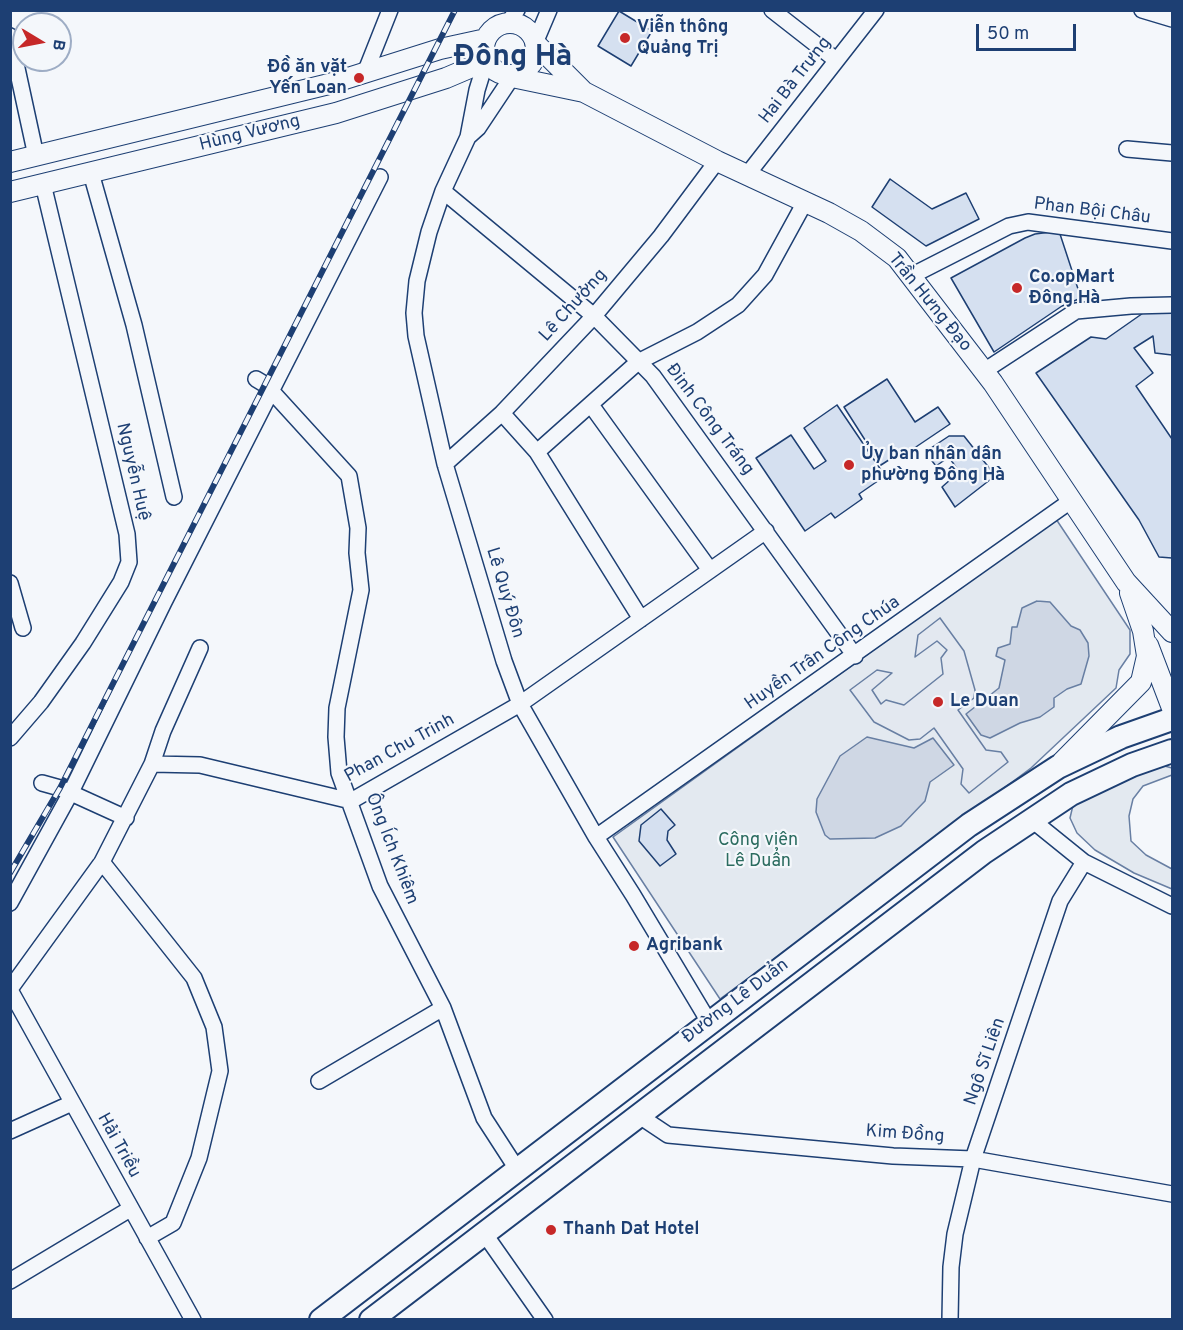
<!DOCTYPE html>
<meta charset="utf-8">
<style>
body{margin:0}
#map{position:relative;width:1183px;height:1330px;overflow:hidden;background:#f4f7fb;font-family:Overpass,sans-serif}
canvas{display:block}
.frame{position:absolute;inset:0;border:12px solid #1d3f73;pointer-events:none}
.north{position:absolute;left:12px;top:12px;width:60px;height:60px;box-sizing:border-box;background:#f4f7fb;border:2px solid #9eadc5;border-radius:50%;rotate:100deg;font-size:16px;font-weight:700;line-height:24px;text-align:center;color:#1d3f73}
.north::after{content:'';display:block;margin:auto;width:21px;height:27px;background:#c62828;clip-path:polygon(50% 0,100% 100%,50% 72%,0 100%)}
.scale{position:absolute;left:976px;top:24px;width:100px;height:27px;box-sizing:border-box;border:3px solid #1d3f73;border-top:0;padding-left:8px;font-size:18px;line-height:21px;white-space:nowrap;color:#1d3f73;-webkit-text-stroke:4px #f4f7fb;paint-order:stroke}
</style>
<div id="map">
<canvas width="1183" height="1330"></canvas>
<div class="frame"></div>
<div class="north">B</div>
<div class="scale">50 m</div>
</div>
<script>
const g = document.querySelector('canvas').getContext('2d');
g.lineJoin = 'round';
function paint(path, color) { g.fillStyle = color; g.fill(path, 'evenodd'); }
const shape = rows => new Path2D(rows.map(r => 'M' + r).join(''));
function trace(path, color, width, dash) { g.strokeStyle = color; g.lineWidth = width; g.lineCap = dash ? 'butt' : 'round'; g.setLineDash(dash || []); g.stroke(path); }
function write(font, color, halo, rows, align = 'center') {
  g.font = font + ' Overpass,sans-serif'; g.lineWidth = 4.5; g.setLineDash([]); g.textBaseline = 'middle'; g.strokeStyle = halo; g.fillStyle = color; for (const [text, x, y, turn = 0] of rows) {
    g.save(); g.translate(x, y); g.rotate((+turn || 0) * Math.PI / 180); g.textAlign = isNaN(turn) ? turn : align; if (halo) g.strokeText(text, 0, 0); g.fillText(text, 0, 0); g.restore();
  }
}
const green = shape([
 [1056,519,1130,630,1130,654,1119,670,1116,688,1031,768,720,999,613,837,1056,519],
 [1161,765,1172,768,1172,775,1143,786,1133,799,1129,816,1131,841,1146,855,1172,869,1172,889,1134,873,1095,850,1077,833,1070,818,1074,801,1161,765]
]);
const parking = shape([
 [940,618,964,651,975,690,974,698,958,710,986,750,1001,752,1008,762,969,793,961,784,963,769,934,728,920,739,909,740,874,722,850,690,877,670,892,673,872,690,881,704,886,700,904,705,943,674,941,658,947,650,937,641,915,657,918,635,940,618]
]);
const water = shape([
 [1037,601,1050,602,1071,626,1080,630,1088,643,1089,656,1081,684,1067,689,1054,698,1054,707,1040,717,1020,723,990,738,981,735,966,714,999,688,1005,660,996,656,998,648,1010,644,1012,627,1017,627,1022,608,1037,601],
 [867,737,914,748,933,738,954,765,930,782,925,801,901,826,875,838,830,839,825,835,816,812,817,799,840,756,867,737]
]);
const building = shape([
 [619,11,652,31,631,66,598,46,619,11],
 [890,179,932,209,966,193,979,219,926,246,872,207,890,179],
 [1059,231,1081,298,1062,306,994,352,951,278,1025,238,1035,234,1059,231],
 [1146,311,1172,313,1172,355,1155,353,1153,336,1134,348,1153,373,1136,386,1172,439,1172,558,1159,557,1139,520,1036,373,1091,337,1106,339,1146,311],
 [887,379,915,422,938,407,950,424,901,457,898,454,881,465,844,407,887,379],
 [837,405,885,476,859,494,862,499,835,518,831,513,805,531,756,458,791,435,814,469,826,461,804,428,837,405],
 [949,436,964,436,990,469,991,479,955,507,942,487,959,472,949,457,936,466,925,452,949,436],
 [661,809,675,825,668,831,667,840,676,854,660,866,639,841,641,825,661,809]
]);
const minor = shape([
 [772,10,836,60],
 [1142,10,1172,19],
 [508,23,517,10],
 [10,36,36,156],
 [535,43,549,10],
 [486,61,477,90,468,137,443,191,429,232,417,281,414,313,416,336,445,464,504,661,520,704,596,837,633,895,709,1022],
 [365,73,390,10],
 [468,137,478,128,512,77],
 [1127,149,1172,153],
 [91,173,134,325,174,497],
 [747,175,876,10],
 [443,191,594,316,653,376,855,656],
 [911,276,1009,226,1028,222,1172,241],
 [984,371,1076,311,1131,306,1172,305],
 [256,379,266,385,349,476,358,528,357,553,361,590,337,708,336,737,339,773,380,886,443,1008,484,1118,517,1169],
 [591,405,710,570],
 [502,413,537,452,641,619],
 [537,452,638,362,697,332,738,305,765,275,805,202],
 [445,464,502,413,594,316,661,236,717,161],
 [10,583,23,628],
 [10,738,41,702,83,643,121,582,129,562,127,534,43,184],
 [152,764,163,731,200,648],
 [42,783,60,788,126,818],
 [1032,820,1084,862,1172,906],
 [596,837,1072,500],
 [102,862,194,978,214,1027,220,1071,199,1158,173,1223,147,1238],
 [10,903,70,794,164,602,380,177],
 [10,989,102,862,152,764,200,765,351,801,520,704,766,531],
 [10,990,193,1320],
 [319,1081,443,1008],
 [638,1115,668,1135,893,1156,973,1159,1172,1194],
 [10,1131,72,1103],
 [484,1233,545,1320],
 [10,1281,130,1209],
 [950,1320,951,1267,955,1234,973,1159,1060,901,1084,862]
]);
const major = shape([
 '484 49a26 26 0 1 1 52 0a26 26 0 1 1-52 0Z',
 [535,43,584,92],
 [512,77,584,92,717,161,829,213,861,231,897,258,993,383,1126,582,1172,632],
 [10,162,329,84,440,49,486,39],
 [10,192,336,113,446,78,486,61],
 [1148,645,1172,708],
 [1062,762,1141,682,1147,656,1143,631,1130,593]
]);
const highway = shape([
 [321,1320,969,825,1058,767,1121,737,1172,719],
 [371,1320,984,852,1071,794,1132,765,1172,751]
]);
const rail = shape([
 [10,873,60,788,455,10]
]);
const markers = [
 [625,38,6,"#c62828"],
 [359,78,6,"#c62828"],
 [1017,288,6,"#c62828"],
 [849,465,6,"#c62828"],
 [938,702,6,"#c62828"],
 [634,946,6,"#c62828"],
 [551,1230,6,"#c62828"]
];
const poiNames = [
 ["Viễn thông",637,28],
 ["Quảng Trị",637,49],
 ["Đồ ăn vặt",347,68,"right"],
 ["Yến Loan",347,89,"right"],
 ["Co.opMart",1029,278],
 ["Đông Hà",1029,299],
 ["Ủy ban nhân dân",861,455],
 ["phường Đông Hà",861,476],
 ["Le Duan",950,702],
 ["Agribank",646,946],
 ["Thanh Dat Hotel",563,1230]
];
const streetNames = [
 ["Hai Bà Trưng",796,81,-52],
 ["Hùng Vương",250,134,-14],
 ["Phan Bội Châu",1092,212,7],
 ["Trần Hưng Đạo",929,303,51],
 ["Lê Chưởng",574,306,-48],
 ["Đinh Công Tráng",709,420,53],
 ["Nguyễn Huệ",132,472,77],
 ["Lê Quý Đôn",504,593,73],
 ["Huyền Trân Công Chúa",823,654,-35],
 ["Phan Chu Trinh",400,749,-29],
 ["Ông Ích Khiêm",391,849,69],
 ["Đường Lê Duẩn",736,1002,-37],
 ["Ngô Sĩ Liên",986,1062,-71],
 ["Kim Đồng",905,1135,4],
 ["Hải Triều",118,1146,61]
];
const parkNames = [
 ["Công viên",758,841],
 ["Lê Duẩn",758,862]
];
const townNames = [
 ["Đông Hà",513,59]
];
paint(green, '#e3e9f0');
trace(green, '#687fa3', 1.5);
paint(parking, '#e3e8f0');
trace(parking, '#687fa3', 1.5);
paint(water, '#cfd7e4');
trace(water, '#687fa3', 1.5);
paint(building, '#d5e0f0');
trace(building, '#1d3f73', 1.5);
trace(minor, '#1d3f73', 18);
trace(major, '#1d3f73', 22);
trace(highway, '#1d3f73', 26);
trace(minor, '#f4f7fb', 15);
trace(major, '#f4f7fb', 20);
trace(highway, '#f4f7fb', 22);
trace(rail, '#1d3f73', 6);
trace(rail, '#f4f7fb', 4, [11]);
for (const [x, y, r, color] of markers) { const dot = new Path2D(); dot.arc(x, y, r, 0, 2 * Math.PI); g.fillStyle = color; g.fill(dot); trace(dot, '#f4f7fb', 2); }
write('bold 18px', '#1d3f73', '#f4f7fb', poiNames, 'left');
write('18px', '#1d3f73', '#f4f7fb', streetNames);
write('18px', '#2c6c60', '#f4f7fb', parkNames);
write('bold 30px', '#1d3f73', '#f4f7fb', townNames);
</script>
